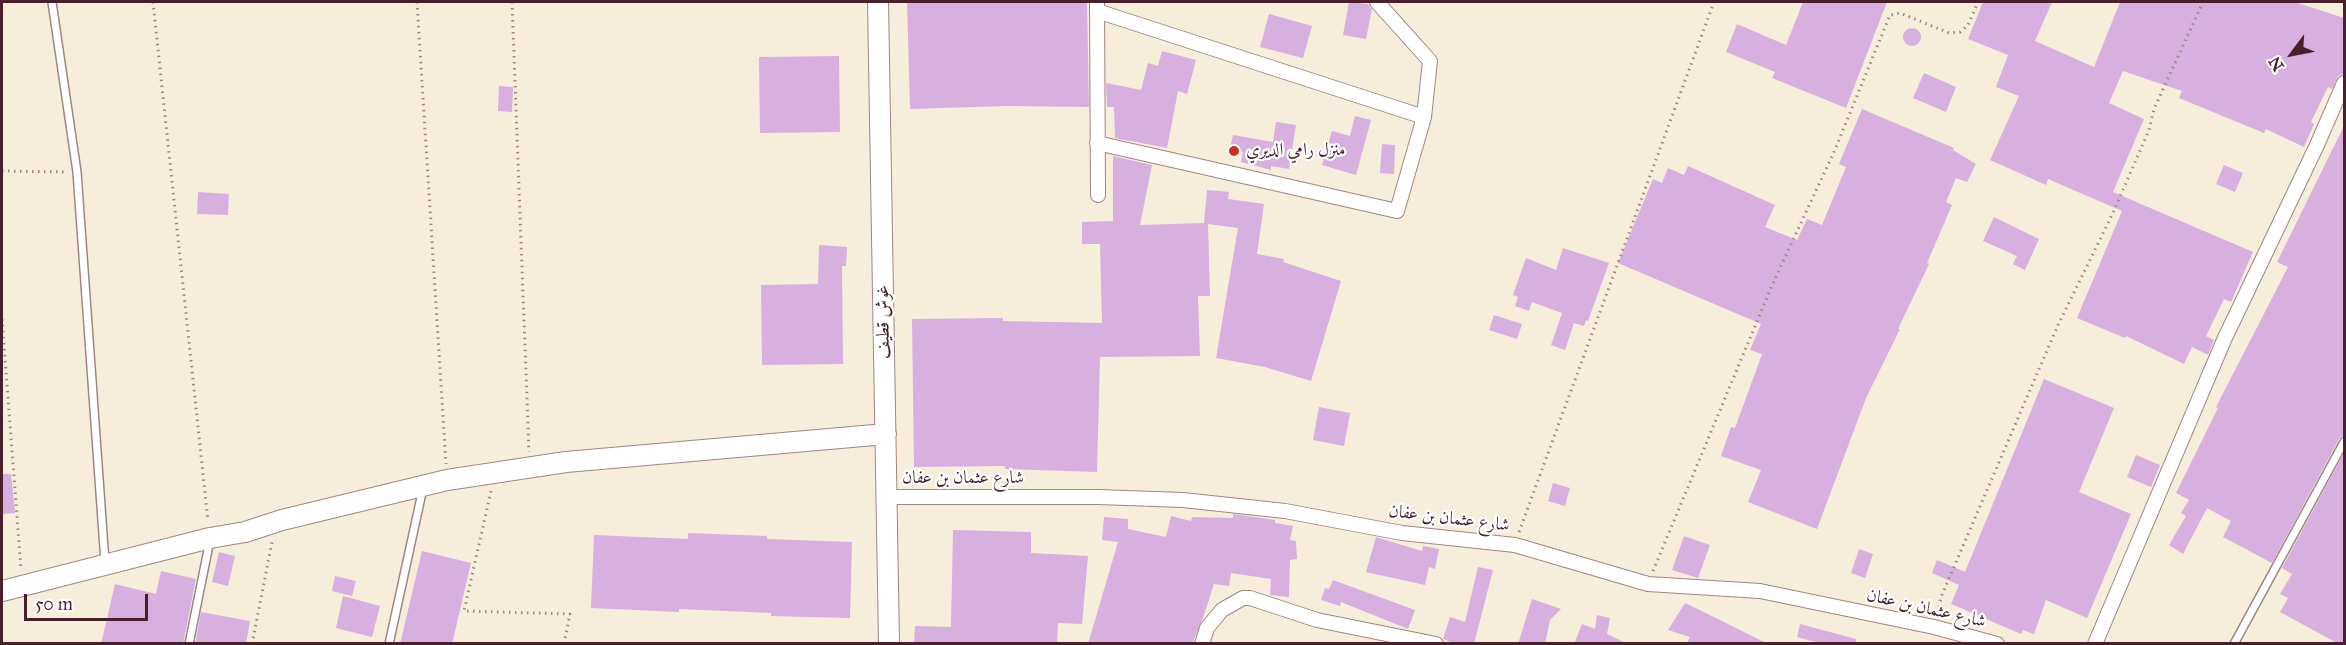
<!DOCTYPE html>
<meta charset="utf-8">
<style>
body{margin:0}
#map{position:relative;width:2346px;height:645px;overflow:hidden;background:#f6eddb;font-family:"IM FELL Great Primer",serif}
canvas{display:block}
.frame{position:absolute;inset:0;border:3px solid #4a1f2b;pointer-events:none}
.north{position:absolute;left:2262px;top:24px;width:60px;height:60px;-webkit-text-stroke:4px #fff;paint-order:stroke;rotate:238deg;font-size:16px;font-weight:700;line-height:24px;text-align:center;color:#4a1f2b}
.north::after{content:'';display:block;margin:auto;width:21px;height:27px;background:#4a1f2b;clip-path:polygon(50% 0,100% 100%,50% 72%,0 100%)}
.scale{position:absolute;left:24px;top:594px;width:124px;height:27px;box-sizing:border-box;border:3px solid #4a1f2b;border-top:0;padding-left:8px;font-size:18px;line-height:21px;white-space:nowrap;color:#4a1f2b;-webkit-text-stroke:4px #fff;paint-order:stroke}
</style>
<div id="map">
<canvas width="2346" height="645"></canvas>
<div class="frame"></div>
<div class="north">N</div>
<div class="scale">50 m</div>
</div>
<script>
const g = document.querySelector('canvas').getContext('2d');
g.lineJoin = 'round';
function paint(path, color) { g.fillStyle = color; g.fill(path, 'evenodd'); }
const shape = rows => new Path2D(rows.map(r => 'M' + r).join(''));
function trace(path, color, width, dash) { g.strokeStyle = color; g.lineWidth = width; g.lineCap = dash ? 'butt' : 'round'; g.setLineDash(dash || []); g.stroke(path); }
function write(font, color, halo, rows, align = 'center') {
  g.font = font + ' "IM FELL Great Primer",Amiri,serif'; g.lineWidth = 4.5; g.setLineDash([]); g.textBaseline = 'middle'; g.strokeStyle = halo; g.fillStyle = color; for (const [text, x, y, turn = 0] of rows) {
    g.save(); g.translate(x, y); g.rotate((+turn || 0) * Math.PI / 180); g.textAlign = isNaN(turn) ? turn : align; if (halo) g.strokeText(text, 0, 0); g.fillText(text, 0, 0); g.restore();
  }
}
const building = shape([
 [907,2,1087,2,1089,107,1007,106,910,109],
 [1349,2,1368,4,1372,9,1366,39,1343,35],
 [1803,2,1887,2,1846,108,1772,78,1775,72,1726,52,1737,24,1786,45],
 [1983,2,2052,2,2035,41,2094,67,2120,2,2295,2,2344,18,2344,74,2338,76,2332,89,2328,87,2311,122,2314,124,2304,147,2266,129,2264,133,2179,98,2182,91,2123,71,2109,103,2144,119,2113,192,2253,252,2231,302,2224,299,2206,336,2214,340,2208,355,2192,347,2184,364,2126,336,2125,338,2077,318,2122,211,2048,179,2046,185,1990,160,2019,96,1996,87,2008,55,1968,39],
 [1269,14,1312,26,1303,58,1260,47],
 '1903 37a9 9 0 1 1 18 0a9 9 0 1 1-18 0Z',
 [1162,51,1196,60,1187,94,1178,91,1167,148,1115,138,1114,107,1107,107,1106,83,1141,90,1148,63,1158,66],
 [839,56,840,132,760,133,759,57],
 [1924,73,1956,87,1946,112,1913,98],
 [499,86,513,87,512,112,498,111],
 [1862,109,1954,148,1953,150,1976,164,1967,182,1956,178,1946,202,1952,205,1927,263,1929,264,1898,329,1900,329,1866,398,1817,529,1748,502,1761,470,1721,456,1731,427,1735,428,1762,354,1750,350,1761,324,1618,263,1653,179,1662,183,1668,168,1684,175,1688,166,1775,205,1765,227,1797,240,1807,219,1822,225,1846,167,1839,164],
 [1355,116,1371,120,1356,175,1322,165,1332,131,1350,136],
 [1276,122,1296,125,1289,169,1271,166,1271,170,1241,162,1243,152,1230,148,1233,135,1273,142],
 [2344,126,2344,436,2339,439,2272,563,2223,537,2231,521,2207,508,2183,554,2169,545,2186,516,2181,513,2189,500,2176,493,2218,408,2216,407,2288,267,2277,262],
 [1382,144,1395,145,1394,174,1380,173],
 [1113,156,1152,165,1140,225,1204,223,1207,190,1229,192,1228,199,1264,204,1257,254,1284,259,1283,262,1341,281,1311,381,1265,367,1216,358,1238,228,1208,224,1210,296,1198,296,1200,356,1100,357,1097,472,1006,469,1004,466,914,467,912,319,1003,318,1003,321,1102,323,1100,244,1082,244,1082,222,1113,221],
 [2224,165,2243,173,2235,192,2216,184],
 [198,192,229,194,228,215,197,214],
 [1994,217,2039,239,2025,270,2013,264,2017,256,1983,241],
 [819,245,847,247,846,266,842,266,843,364,762,365,761,285,818,284],
 [1563,248,1609,263,1588,321,1586,320,1584,326,1574,323,1565,350,1551,345,1562,313,1532,302,1529,311,1515,306,1518,297,1513,295,1526,258,1556,270],
 [1494,315,1522,324,1517,339,1489,330],
 [2044,379,2114,408,2079,492,2131,514,2087,618,2046,600,2034,634,2023,630,2021,634,1951,604,1959,585,1932,573,1937,560,1965,572],
 [1319,407,1350,413,1344,446,1313,440],
 [2344,453,2344,644,2339,644,2280,612,2288,598,2280,594,2292,574,2282,568],
 [2136,455,2160,465,2151,487,2127,477],
 [2,474,11,474,15,513,2,514],
 [1553,483,1570,488,1565,506,1548,501],
 [1233,514,1275,520,1275,523,1293,526,1290,540,1296,541,1297,559,1290,560,1289,597,1270,595,1271,579,1231,573,1229,586,1214,584,1203,618,1192,644,1088,644,1118,542,1102,540,1104,517,1128,519,1128,529,1166,537,1171,516,1191,521,1192,517,1233,518],
 [953,530,1031,532,1031,553,1088,556,1082,624,1058,623,1057,644,914,644,915,626,951,627],
 [688,533,767,536,767,539,852,542,850,618,771,616,771,613,679,609,679,612,591,608,594,535,688,539],
 [1684,536,1710,545,1698,578,1672,570],
 [1376,537,1422,551,1423,546,1439,549,1435,569,1429,567,1425,585,1366,572],
 [1859,549,1873,554,1865,578,1851,573],
 [422,551,471,563,452,644,400,644],
 [219,552,235,556,228,586,212,582],
 [1478,567,1493,570,1474,644,1456,644,1443,639,1450,617,1465,622],
 [161,571,196,579,183,644,101,644,115,584,156,594],
 [335,576,356,581,352,596,332,591],
 [1333,580,1415,610,1408,629,1341,602,1340,606,1321,600,1325,588,1329,589],
 [343,596,380,606,372,637,336,628],
 [1532,599,1561,609,1550,620,1545,644,1518,644],
 [1685,603,1724,622,1768,644,1687,644,1690,637,1668,630],
 [201,612,250,621,246,644,195,644],
 [1597,615,1610,618,1607,634,1628,644,1574,644,1582,624,1595,629],
 [1800,624,1856,639,1856,644,1822,644,1797,637]
]);
const path = shape([
 [153,2,208,521],
 [417,2,446,464],
 [512,2,529,452],
 [2,171,66,172],
 [2,319,21,569],
 [491,491,464,611,570,614,564,644],
 [1519,532,1714,2],
 [1653,571,1773,283,1834,152,1890,15,1900,13,1949,33,1960,32,1968,25,1978,2],
 [1938,613,1941,597,2058,325,2112,215,2149,130,2154,109,2203,2],
 [252,644,272,542]
]);
const lane = shape([
 [52,2,77,172,105,562],
 [189,644,210,540],
 [389,644,423,488],
 [2234,644,2344,442]
]);
const street = shape([
 [1097,2,1098,195],
 [1097,11,1424,117],
 [1097,143,1397,211,1424,117,1430,61,1377,2],
 [886,497,1098,497,1183,500,1285,511,1402,533,1515,545,1648,584,1760,591,1934,627,1997,644],
 [1202,644,1207,628,1222,610,1243,598,1250,598,1317,620,1436,644],
 [2095,644,2224,340,2317,145,2344,83]
]);
const secondary = shape([
 [878,2,889,644],
 [2,591,210,538,245,532,282,520,447,480,566,462,886,434]
]);
const markers = [
 [1234,151,6,"#c8321e"]
];
const poiNames = [
 ["منزل رامي الديري",1246,151]
];
const streetNames = [
 ["غوش قطيف",884,322,-91],
 ["شارع عثمان بن عفان",963,479],
 ["شارع عثمان بن عفان",1449,519,7],
 ["شارع عثمان بن عفان",1926,609,13]
];
paint(building, '#d7b0e0');
trace(lane, '#a08683', 10);
trace(street, '#a08683', 16);
trace(secondary, '#a08683', 22);
trace(path, '#a08683', 3, [1.5, 4.5]);
trace(lane, '#fff', 7);
trace(street, '#fff', 14);
trace(secondary, '#fff', 20);
for (const [x, y, r, color] of markers) { const dot = new Path2D(); dot.arc(x, y, r, 0, 2 * Math.PI); g.fillStyle = color; g.fill(dot); trace(dot, '#fff', 2); }
write('18px', '#4a1f2b', '#fff', poiNames, 'left');
write('18px', '#4a1f2b', '#fff', streetNames);
</script>
